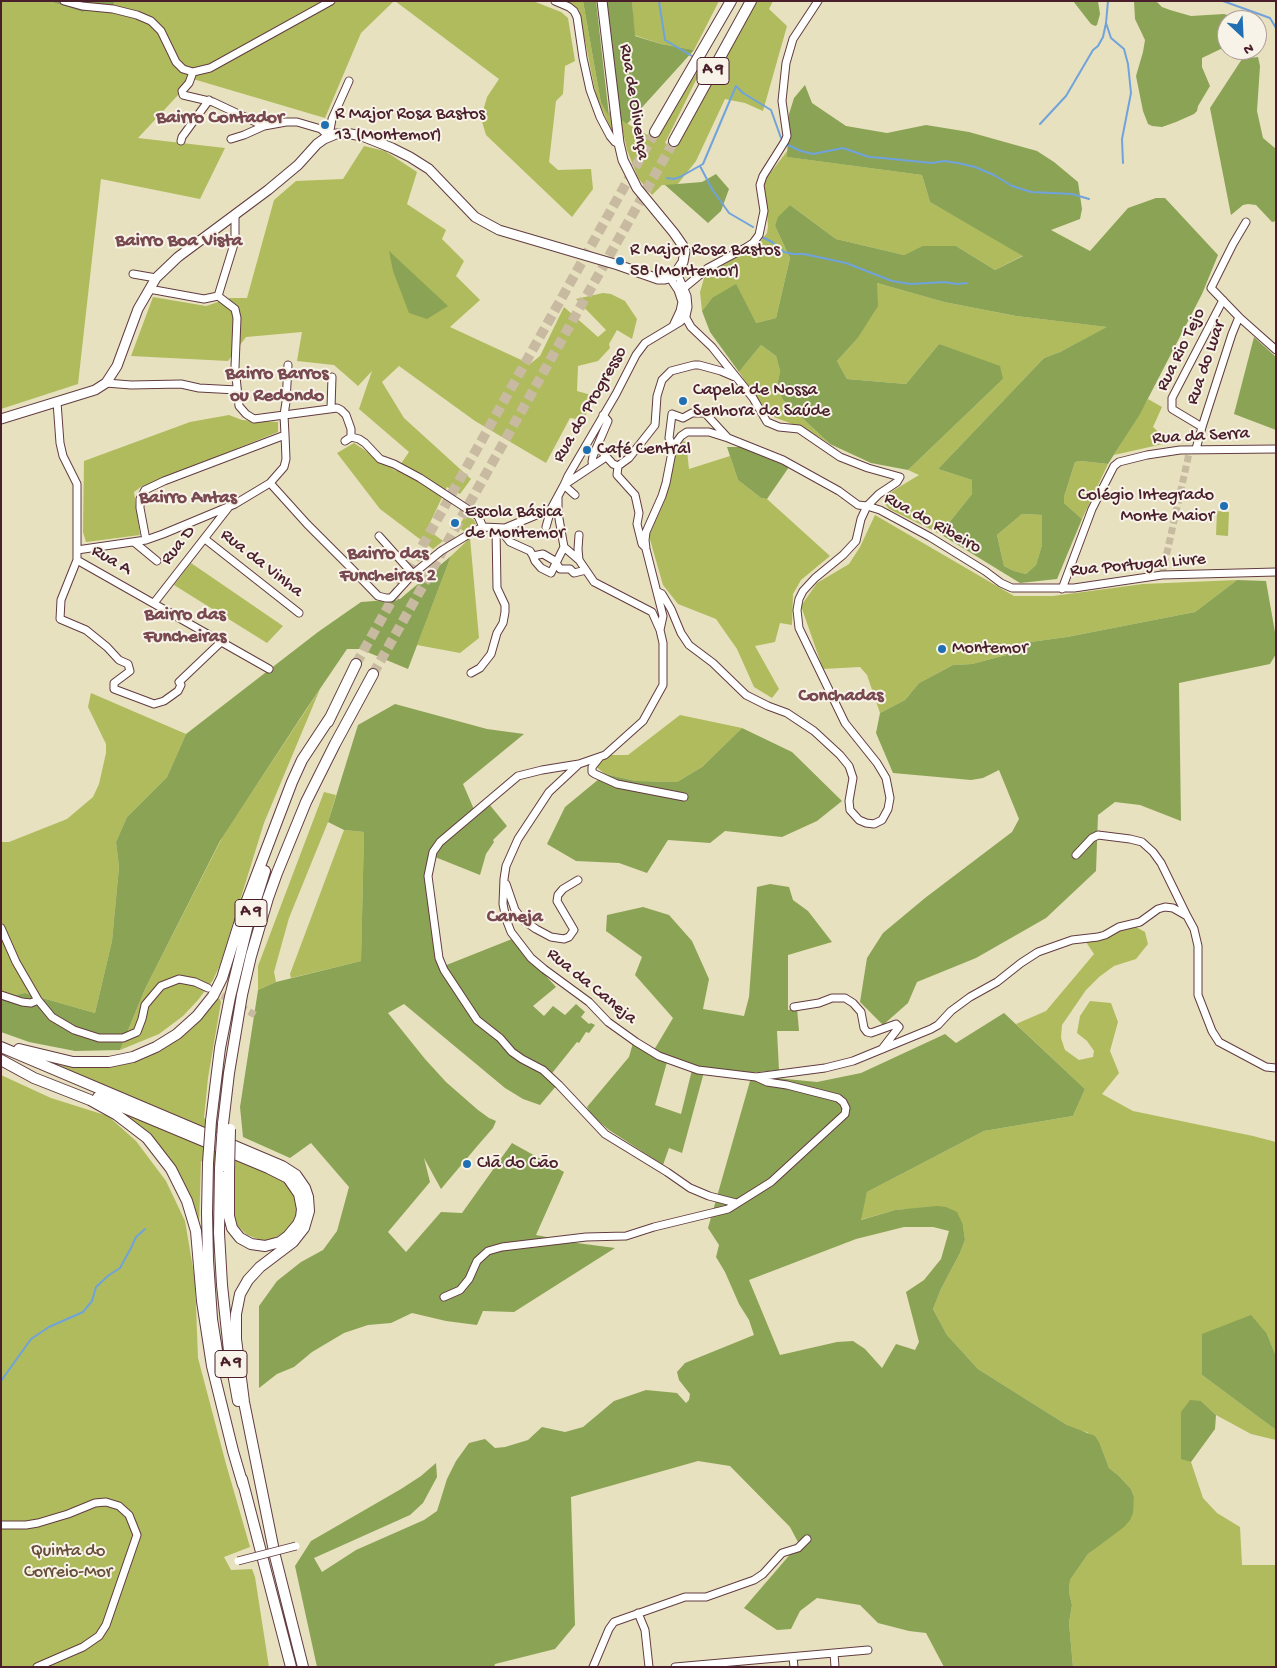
<!DOCTYPE html>
<meta charset="utf-8">
<style>
body{margin:0}
#map{position:relative;width:1277px;height:1668px;overflow:hidden;background:#e8e1bf;font-family:"Gochi Hand",sans-serif}
canvas{display:block}
.frame{position:absolute;inset:0;border:2px solid #4a1f2b;pointer-events:none}
.north{position:absolute;left:1217px;top:10px;width:50px;height:50px;box-sizing:border-box;background:#f7f3e8;border:1px solid #b29e9c;border-radius:50%;rotate:155deg;font-size:14px;font-weight:700;line-height:20px;text-align:center;color:#4a1f2b}
.north::after{content:'';display:block;margin:auto;width:18px;height:22px;background:#1f6fb2;clip-path:polygon(50% 0,100% 100%,50% 72%,0 100%)}
</style>
<div id="map">
<canvas width="1277" height="1668"></canvas>
<div class="frame"></div>
<div class="north">N</div>
</div>
<script>
const g = document.querySelector('canvas').getContext('2d');
g.lineJoin = 'round';
function paint(path, color) { g.fillStyle = color; g.fill(path, 'evenodd'); }
const shape = rows => new Path2D(rows.map(r => 'M' + r).join(''));
function trace(path, color, width, dash) { g.strokeStyle = color; g.lineWidth = width; g.lineCap = dash ? 'butt' : 'round'; g.setLineDash(dash || []); g.stroke(path); }
function write(font, color, halo, rows, align = 'center') {
  g.font = font + ' "Gochi Hand",sans-serif'; g.lineWidth = 4; g.setLineDash([]); g.textBaseline = 'middle'; g.strokeStyle = halo; g.fillStyle = color; for (const [text, x, y, turn = 0] of rows) {
    g.save(); g.translate(x, y); g.rotate((+turn || 0) * Math.PI / 180); g.textAlign = isNaN(turn) ? turn : align; if (halo) g.strokeText(text, 0, 0); g.fillText(text, 0, 0); g.restore();
  }
}
const green = shape([
 [1,1,49,1,82,12,113,6,115,1,394,1,361,33,325,118,193,79,138,138,225,148,200,199,101,179,78,384,1,409],
 [395,1,533,1,561,12,568,18,575,61,565,66,563,94,556,101,549,162,558,170,591,169,593,189,572,217,486,135,481,118,487,97,499,79],
 [563,1,583,1,601,103,609,115,609,111,612,113,615,134,613,134,596,96,579,10],
 [632,1,719,1,694,50,661,44,634,35],
 [756,1,773,1,769,9,787,26,763,111,745,103,725,99,696,161,677,185,662,185,652,195,638,178,627,150,620,119,641,132,655,138,696,74,700,72,665,143,674,148],
 [364,146,385,151,417,172,407,204,446,230,442,239,464,261,456,276,480,300,450,327,530,364,540,356,564,307,598,337,606,330,576,299,603,293,611,294,625,301,637,319,632,339,617,330,609,344,610,348,598,361,578,366,577,391,595,396,583,420,570,418,546,463,475,421,399,366,382,382,404,418,471,479,460,494,447,487,427,529,443,541,433,549,380,509,337,453,354,443,396,471,409,452,359,409,372,371,358,386,334,365,297,361,302,332,246,337,228,361,131,356,153,297,206,306,230,298,247,298,274,200,296,181,343,179],
 [788,150,788,157,922,175,930,202,1024,255,995,270,956,246,925,246,904,255,836,239,790,205,775,226,790,258,776,318,756,323,712,298,702,311,700,292,705,275,756,247,767,233,768,226,764,181],
 [877,283,944,302,1016,316,1108,327,1060,352,1044,358,938,469,972,480,972,494,940,534,889,509,884,503,886,495,919,475,908,470,1003,379,939,344,906,384,847,379,837,361,857,339],
 [761,345,776,356,780,371,777,387,783,400,830,444,806,429,768,415,739,372],
 [1148,399,1162,407,1153,427,1163,436,1163,444,1114,455],
 [229,415,242,420,278,422,278,432,141,487,134,492,140,535,86,542,83,532,84,461,190,422],
 [686,441,689,469,730,456,738,480,761,498,767,499,830,556,801,580,793,594,792,625,780,623,775,642,755,646,779,689,772,698,754,687,737,649,716,619,678,604,663,585,649,536,665,500,675,449,679,443],
 [1081,461,1108,464,1082,519,1064,503,1064,497,1075,462],
 [1217,511,1229,512,1228,536,1216,535],
 [1022,514,1042,515,1042,545,1036,565,1026,574,1014,571,1004,566,997,535],
 [466,515,474,520,476,524,472,529,465,532,458,527],
 [875,515,1014,596,1053,596,1143,584,1237,580,1195,612,1067,637,1023,643,1006,655,972,664,953,665,919,683,905,700,880,713,867,675,860,667,823,669,801,606,817,583,849,564,860,547],
 [470,538,479,638,460,653,417,645,451,556],
 [191,563,283,626,267,643,174,585],
 [320,689,264,823,220,965,213,980,198,1000,183,1016,159,1034,120,1050,145,989,223,836],
 [91,693,186,734,167,777,127,817,116,842,119,867,112,941,95,1013,25,993,1,998,1,842,9,842,67,819,93,797,99,784,106,753,106,744,88,707],
 [680,715,742,728,702,767,677,782,636,781,605,774,595,766,611,755,628,755],
 [324,792,336,795,328,822,289,918,274,972,276,982,258,990,258,966],
 [344,830,364,832,361,961,291,978,290,974],
 [1136,927,1145,932,1148,944,1136,959,1114,966,1099,977,1086,990,1062,1025,1061,1038,1065,1050,1079,1060,1093,1057,1094,1051,1087,1041,1077,1033,1080,1016,1090,1001,1111,1003,1118,1022,1110,1051,1119,1073,1102,1094,1133,1111,1253,1136,1276,1142,1276,1356,1267,1334,1202,1375,1276,1430,1276,1440,1251,1434,1216,1415,1201,1401,1181,1458,1191,1462,1203,1498,1217,1513,1240,1527,1242,1565,1276,1565,1276,1667,1073,1667,1069,1623,1072,1605,1069,1592,1070,1580,1088,1554,1109,1537,1133,1504,1134,1497,1131,1489,1119,1476,1109,1468,1100,1444,1087,1432,1079,1431,1067,1425,978,1369,947,1335,933,1309,941,1289,960,1253,965,1240,963,1225,907,1209,895,1210,860,1220,867,1192,984,1131,1073,1116,1085,1089,1016,1024,1046,1011,1094,954,1086,942,1112,933],
 [216,998,220,999,221,1002,208,1078,204,1118,235,1131,235,1142,59,1065,81,1067,101,1067,135,1061],
 [1,1075,51,1098,108,1116,136,1141,166,1181,185,1221,195,1280,198,1358,226,1464,250,1547,224,1557,231,1570,252,1569,255,1577,269,1667,1,1667],
 [125,1114,278,1177,288,1185,293,1192,297,1210,295,1220,284,1233,270,1240,261,1240,247,1235,236,1224,233,1213,233,1174,201,1161,199,1226,186,1186,175,1168,143,1130]
]);
const forest = shape([
 [49,1,115,1,113,6,82,12],
 [583,1,596,1,609,116,601,103],
 [607,1,632,1,635,36,661,44,694,50,627,124,620,119],
 [1073,1,1098,1,1100,14,1097,25,1095,26,1091,24],
 [1134,1,1156,1,1162,7,1170,10,1191,16,1224,14,1237,18,1238,20,1227,20,1227,46,1202,58,1202,67,1210,86,1198,106,1197,111,1194,114,1176,122,1162,127,1152,126,1148,124,1143,111,1136,76,1143,52,1145,40,1135,19],
 [1258,57,1260,66,1257,111,1263,138,1276,149,1276,221,1272,222,1256,205,1248,204,1243,205,1231,215,1210,108,1242,59],
 [805,85,812,103,846,126,887,133,926,125,969,132,1037,151,1054,162,1078,182,1082,209,1080,219,1051,230,1090,251,1128,208,1156,198,1165,198,1218,255,1202,294,1140,414,1108,464,1081,461,1075,462,1064,497,1064,503,1082,519,1057,579,1020,583,940,534,972,494,972,480,938,469,1044,358,1060,352,1107,327,1016,316,944,302,877,283,878,306,857,339,837,361,847,379,906,384,939,344,1000,366,1003,379,908,470,871,463,830,444,783,400,777,387,780,371,776,356,761,345,739,372,710,332,702,311,712,298,736,284,756,323,776,318,790,258,775,226,778,217,790,205,836,239,904,255,923,246,956,246,995,270,1023,256,930,202,922,175,787,157,789,114,794,98],
 [1022,514,1042,515,1042,545,1036,565,1026,574,1014,571,1004,566,997,535],
 [716,174,729,189,721,211,708,223,665,185,702,182],
 [389,251,448,306,427,319,409,313,393,271],
 [1254,337,1276,357,1276,430,1234,414],
 [727,447,740,447,789,467,767,499,761,498,738,480],
 [451,556,408,669,360,649,347,649,305,711,220,841,145,989,120,1050,75,1051,29,1042,1,1032,1,998,25,993,95,1013,112,941,119,867,116,842,127,817,167,777,186,734,318,632,361,602,400,599],
 [1237,580,1266,581,1276,638,1276,654,1270,664,1179,683,1181,821,1140,805,1115,802,1098,815,1096,871,1046,918,976,958,917,982,908,1003,883,1025,860,1002,867,958,883,933,925,898,1012,832,1019,819,999,770,983,778,971,780,893,773,876,733,880,713,905,700,919,683,953,665,972,664,1006,655,1023,643,1067,637,1195,612],
 [395,704,487,729,524,734,463,784,476,814,489,804,507,826,493,840,494,842,486,854,480,875,435,857,430,880,439,951,444,966,512,939,556,987,533,1006,544,1016,553,1006,565,1015,576,1004,585,1012,581,1017,589,1024,591,1023,595,1025,589,1033,586,1032,579,1043,577,1042,549,1077,557,1085,540,1105,523,1099,505,1088,404,1004,388,1013,425,1059,446,1082,478,1110,489,1118,496,1121,493,1128,479,1144,441,1189,424,1158,430,1182,388,1232,406,1252,441,1212,462,1213,512,1143,564,1172,536,1235,577,1243,615,1248,514,1312,483,1311,477,1325,446,1321,412,1313,391,1323,368,1325,344,1333,312,1352,294,1367,277,1374,259,1388,259,1306,277,1281,301,1262,323,1250,337,1231,349,1187,311,1143,290,1158,243,1137,240,1107,258,990,276,982,361,961,364,832,344,830,328,822,358,725],
 [742,728,792,752,842,801,817,821,782,837,725,831,710,843,668,840,647,873,619,863,576,861,547,844,565,807,605,774,636,781,677,782,702,767],
 [770,884,789,887,793,900,808,911,832,942,788,955,788,1010,797,1008,799,1031,777,1031,779,1070,748,1073,707,1069,673,1059,654,1050,673,1018,635,975,642,957,606,931,607,915,643,907,669,915,692,941,709,979,703,1009,744,1016,749,997,757,887],
 [1004,1013,1085,1089,1073,1116,984,1131,867,1192,861,1220,895,1210,937,1206,946,1207,957,1212,963,1225,965,1240,960,1253,941,1289,933,1309,947,1335,978,1369,1067,1425,1095,1436,1100,1444,1109,1468,1119,1476,1131,1489,1134,1497,1133,1513,1130,1520,1124,1527,1088,1554,1070,1580,1069,1592,1072,1605,1069,1623,1073,1667,944,1667,926,1633,909,1631,878,1623,860,1605,817,1598,800,1611,791,1629,777,1630,744,1608,799,1544,790,1527,730,1466,698,1461,571,1497,575,1625,555,1649,495,1664,494,1667,317,1667,295,1566,311,1541,401,1489,421,1476,436,1463,437,1477,423,1503,410,1515,314,1558,322,1572,356,1550,424,1520,437,1511,447,1479,456,1461,469,1443,485,1439,495,1448,505,1447,528,1440,542,1427,565,1432,583,1427,614,1401,646,1390,677,1393,686,1403,689,1400,690,1394,679,1380,677,1372,685,1363,754,1335,749,1320,739,1304,725,1272,716,1257,719,1245,708,1228,750,1081,776,1078,817,1082,861,1073,945,1034,956,1043],
 [904,1227,933,1227,949,1231,941,1259,924,1280,906,1292,919,1342,915,1350,896,1344,882,1368,865,1349,853,1341,837,1342,780,1355,749,1280,856,1239],
 [633,1043,667,1062,655,1105,681,1114,692,1070,704,1072,682,1153,669,1148,663,1165,609,1130,591,1115,587,1107,629,1057],
 [1251,1315,1267,1334,1276,1356,1276,1430,1202,1375,1202,1334],
 [1190,1400,1201,1401,1216,1415,1215,1429,1191,1462,1181,1459,1181,1412]
]);
const stream = shape([
 [659,1,665,40,692,56],
 [1223,1,1270,18,1276,28],
 [1106,23,1111,38,1124,49,1128,64,1131,93,1122,139,1123,163],
 [1040,124,1066,96,1093,50,1098,46,1103,37,1106,23,1108,1],
 [788,145,801,151,813,154,843,148,869,157,882,158,932,163,944,161,958,163,975,167,994,175,1012,186,1031,192,1072,194,1089,199],
 [700,166,712,189,729,213,753,227],
 [667,178,674,179,680,177,703,164,736,86,743,93,771,110,781,138],
 [762,237,772,242,784,252,793,254,804,254,846,263,892,281,911,284,944,282,957,284,967,283],
 [1,1381,31,1339,49,1327,83,1312,92,1301,96,1287,109,1275,120,1268,131,1248,136,1237,145,1229]
]);
const minorTunnel = shape([
 [1162,575,1190,449],
 [213,990,255,1015]
]);
const highwayTunnel = shape([
 [356,664,655,132],
 [373,674,674,141]
]);
const minor = shape([
 [64,1,82,6,113,9,137,15,151,21,161,31,176,62,183,69,193,72,210,68,331,1],
 [555,1,569,7,574,11,577,17,583,58,590,90,600,117,610,136,615,142,619,143],
 [193,72,189,83,182,91,183,95,213,102,264,126,286,122,297,122,321,129,329,136],
 [329,136,332,119,349,81],
 [231,139,244,135,264,126],
 [181,141,182,137,209,100],
 [235,215,235,241,218,296,235,309,237,318,235,367,239,406,246,414,254,419,337,408,341,410,346,415,351,429,351,437],
 [1246,222,1233,244,1211,288,1239,317,1276,350],
 [133,274,156,278],
 [670,278,678,290,682,302,680,311,673,326],
 [149,289,204,299,218,296],
 [680,295,684,288,708,268,747,247,753,243,759,235,764,211,760,185,763,176,785,141,787,136,782,101,786,63,793,39,818,1],
 [681,309,691,327,712,347,753,398,767,422,779,427,799,429,840,457,868,468,900,477,897,482,879,494,867,506,880,510,930,537,985,571,1001,583,1012,588,1074,588,1162,575,1276,572],
 [106,383,131,385,181,384,199,388,237,390],
 [57,402,60,443,63,456,77,484,77,560,269,669],
 [331,408,332,377],
 [1202,427,1172,409,1172,398,1223,300],
 [345,441,351,437,359,439,365,443,380,459,394,464,420,478,478,516,483,527],
 [598,445,604,454,613,464,618,466,629,458,655,425,657,396,662,380,671,371,694,365,699,365,721,371,735,377],
 [1196,449,1202,427,1232,334,1239,317],
 [593,465,592,462,593,456,608,421,603,415],
 [618,466,617,475,635,495,639,513,637,524,642,544,644,546],
 [270,483,307,524,350,567,378,596,386,598,391,598,413,574,441,551,471,533,483,527],
 [564,485,606,457],
 [564,485,575,495],
 [558,496,558,513,564,547,579,560,594,582,652,612,660,630,663,643,663,685,643,721,605,755,579,764,549,792,518,839,506,866,504,879,503,904,506,919,511,932,531,958,544,969,589,1002,608,1022,636,1042,659,1056,698,1070,756,1077,825,1068,853,1061,931,1029,938,1025,951,1011,970,997,997,982,1021,963,1038,952,1072,940,1098,937,1105,935,1119,927,1140,922,1158,909,1165,907,1173,908,1187,916,1194,929,1198,946,1198,995,1212,1031,1219,1042,1266,1067,1276,1068],
 [483,527,505,528,551,509,553,512],
 [546,527,551,509,564,485,568,476,616,394,636,355,645,343,680,322,686,316,688,307,687,296,677,273],
 [505,528,506,537,510,542,530,551,533,556,543,554,555,561,560,569,570,569,574,573,586,570],
 [379,536,413,574],
 [205,539,299,613],
 [146,540,140,508,140,499,145,490,164,481,285,435,284,415,286,402,288,365],
 [134,542,157,561],
 [77,550,146,540,163,534,235,504,270,483,284,467,286,459,285,435],
 [533,556,535,561,541,568,551,573,564,547],
 [77,560,61,600,60,619,86,630,107,647,119,660,128,664,130,671,114,683,114,689,154,704,164,701,178,691,181,685,179,682,221,642],
 [579,560,578,549,579,535],
 [1062,589,1092,509,1114,466,1119,462,1147,455,1180,450,1276,449],
 [658,592,662,594,671,609,681,633,689,645,713,663,746,695,768,706,787,713,814,731,840,755,849,766,853,778,849,801,850,810,859,820,866,823,874,824,882,820,888,809,890,798,886,778,877,763,845,723,799,628,797,610,799,599,803,591,815,578,843,555,856,541,861,519,867,506,858,505,839,491,783,460,728,438],
 [154,603,228,508],
 [660,630,663,616,646,549,645,540,646,532,662,496,666,483,673,447,669,438,672,414,683,418,692,413,705,413,728,438,709,432,687,432,681,436,673,447],
 [471,673,480,668,491,654,497,633,503,623,505,612,505,605,497,588,496,528],
 [600,757,592,767,592,772,595,774,617,784,684,797],
 [579,764,542,770,518,776,440,842,433,852,428,876,439,958,444,970,477,1020,500,1038,512,1052,522,1059,543,1070,559,1085,605,1134,667,1172,690,1188,709,1196,736,1203],
 [1076,855,1092,838,1098,835,1130,839,1142,842,1153,852,1161,863,1187,916],
 [506,884,515,910,523,920,536,929,551,937,564,939,569,937,574,930,557,901,558,895,563,889,578,880],
 [1,928,16,962,38,1000,52,1017,74,1030,99,1038,123,1038,137,1032,142,1019,145,1005,161,986,179,979,195,982,208,988],
 [1,995,22,1002,31,1003,38,1000],
 [794,1007,819,1003,832,998,845,998,853,1003,861,1012,864,1028,867,1032,871,1033,896,1024,899,1027,882,1049],
 [444,1297,460,1290,469,1279,477,1261,488,1251,502,1247,586,1237,626,1236,654,1227,728,1209,771,1182,845,1114,846,1108,843,1102,838,1098,787,1085,767,1082,756,1077],
 [1,1525,26,1525,38,1523,68,1514,95,1503,106,1502,119,1506,129,1515,137,1535,106,1625,99,1636,83,1647,37,1667],
 [638,1613,645,1630,649,1667],
 [834,1653,835,1667],
 [793,1657,794,1667],
 [593,1667,609,1629,614,1622,685,1597,706,1597,754,1580,763,1574,782,1553,798,1548,807,1539],
 [675,1667,868,1650]
]);
const major = shape([
 [1,419,95,390,106,383,117,366,138,309,156,278,178,257,268,190,298,165,317,144,324,139,336,134,351,134,362,136,392,148,410,157,429,169,475,217,499,230,618,265,658,279,665,279,673,277,683,262,685,251,683,246,674,233,637,188,623,160,619,143,602,1]
]);
const highway = shape([
 [655,132,731,1],
 [674,141,751,1],
 [328,722,356,664],
 [1,1047,282,1166,296,1175,305,1188,308,1197,309,1211,304,1228,293,1242,260,1267,248,1280,240,1294,236,1314,236,1339,244,1402,275,1556],
 [19,1049,73,1062,109,1062,133,1057,156,1047,177,1034,197,1016,213,996,222,978,244,908,292,782,302,760,331,716],
 [1,1060,34,1078,90,1100,117,1115,147,1138,171,1169,187,1201,196,1231,202,1301,212,1366,233,1451,243,1485],
 [98,1097,268,1168,288,1178,299,1194,302,1209,301,1217,298,1224,288,1236,280,1242,265,1246,251,1244,240,1238,232,1228,229,1216,229,1172],
 [211,1121,220,1048,230,997,247,928,265,871],
 [223,1124,229,1073,242,995,251,956,268,898,277,873,306,802,335,744,373,674],
 [208,1163,207,1213,208,1260,212,1319,218,1357],
 [220,1168,219,1233,222,1285,229,1351,238,1401],
 [242,1479,291,1667],
 [274,1552,303,1667]
]);
const minorBridge = shape([
 [238,1561,296,1546]
]);
const highwayBridge = shape([
 [208,1163,211,1121],
 [220,1168,223,1124],
 [229,1172,230,1129]
]);
const markers = [
 [325,125,5,"#1f6fb2"],
 [620,261,5,"#1f6fb2"],
 [683,401,5,"#1f6fb2"],
 [587,450,5,"#1f6fb2"],
 [1224,506,5,"#1f6fb2"],
 [455,523,5,"#1f6fb2"],
 [942,649,5,"#1f6fb2"],
 [467,1164,5,"#1f6fb2"]
];
const shields = [
 [713,71,32],
 [251,913,32],
 [231,1364,32]
];
const shieldNames = [
 ["A 9",713,71],
 ["A 9",251,913],
 ["A 9",231,1364]
];
const streetNames = [
 ["Rua de Olivença",633,102,81],
 ["Rua Rio Tejo",1182,350,-64],
 ["Rua do Luar",1207,363,-71],
 ["Rua do Progresso",591,405,-60],
 ["Rua da Serra",1201,437,-3],
 ["Rua do Ribeiro",932,524,29],
 ["Rua D",179,546,-52],
 ["Rua A",111,561,30],
 ["Rua da Vinha",261,564,38],
 ["Rua Portugal Livre",1138,566,-5],
 ["Rua da Caneja",591,987,39]
];
const poiNames = [
 ["R Major Rosa Bastos",335,115],
 ["13 (Montemor)",335,136],
 ["R Major Rosa Bastos",630,251],
 ["58 (Montemor)",630,272],
 ["Capela de Nossa",693,391],
 ["Senhora da Saúde",693,412],
 ["Café Central",597,450],
 ["Colégio Integrado",1214,496,"right"],
 ["Monte Maior",1214,517,"right"],
 ["Escola Básica",465,513],
 ["de Montemor",465,534],
 ["Montemor",952,649],
 ["Clã do Cão",477,1164]
];
const parkNames = [
 ["Quinta do",68,1552],
 ["Correio-Mor",68,1573]
];
const neighbourhoodNames = [
 ["Bairro Contador",220,119],
 ["Bairro Boa Vista",179,242],
 ["Bairro Barros",277,375],
 ["ou Redondo",277,397],
 ["Bairro Antas",188,499],
 ["Bairro das",388,555],
 ["Funcheiras 2",388,577],
 ["Bairro das",185,616],
 ["Funcheiras",185,638],
 ["Conchadas",841,697],
 ["Caneja",515,918]
];
paint(green, '#afbb5d');
paint(forest, '#8ba354');
trace(stream, '#70a3dc', 2);
trace(minorTunnel, '#c8baa1', 7, [7, 3.5]);
trace(highwayTunnel, '#c8baa1', 10, [10, 5]);
trace(minor, '#623c41', 9);
trace(major, '#623c41', 11);
trace(highway, '#623c41', 12);
trace(minor, '#fff', 7);
trace(major, '#fff', 9);
trace(highway, '#fff', 10);
trace(minorBridge, '#623c41', 9, []);
trace(highwayBridge, '#623c41', 12, []);
trace(minorBridge, '#fff', 7);
trace(highwayBridge, '#fff', 10);
for (const [x, y, r, color] of markers) { const dot = new Path2D(); dot.arc(x, y, r, 0, 2 * Math.PI); g.fillStyle = color; g.fill(dot); trace(dot, '#f7f3e8', 2); }
for (const [x, y, w] of shields) { const box = new Path2D(); box.roundRect(x - w / 2, y - 13.5, w, 27, 4); g.fillStyle = '#f7f3e8'; g.fill(box); trace(box, '#4a1f2b', 1); }
write('bold 16px', '#4a1f2b', null, shieldNames);
write('18px', '#4a1f2b', '#f7f3e8', streetNames);
write('18px', '#4a1f2b', '#f7f3e8', poiNames, 'left');
write('18px', '#684e3a', '#f7f3e8', parkNames);
write('bold 19px', '#784950', '#f7f3e8', neighbourhoodNames);
</script>
